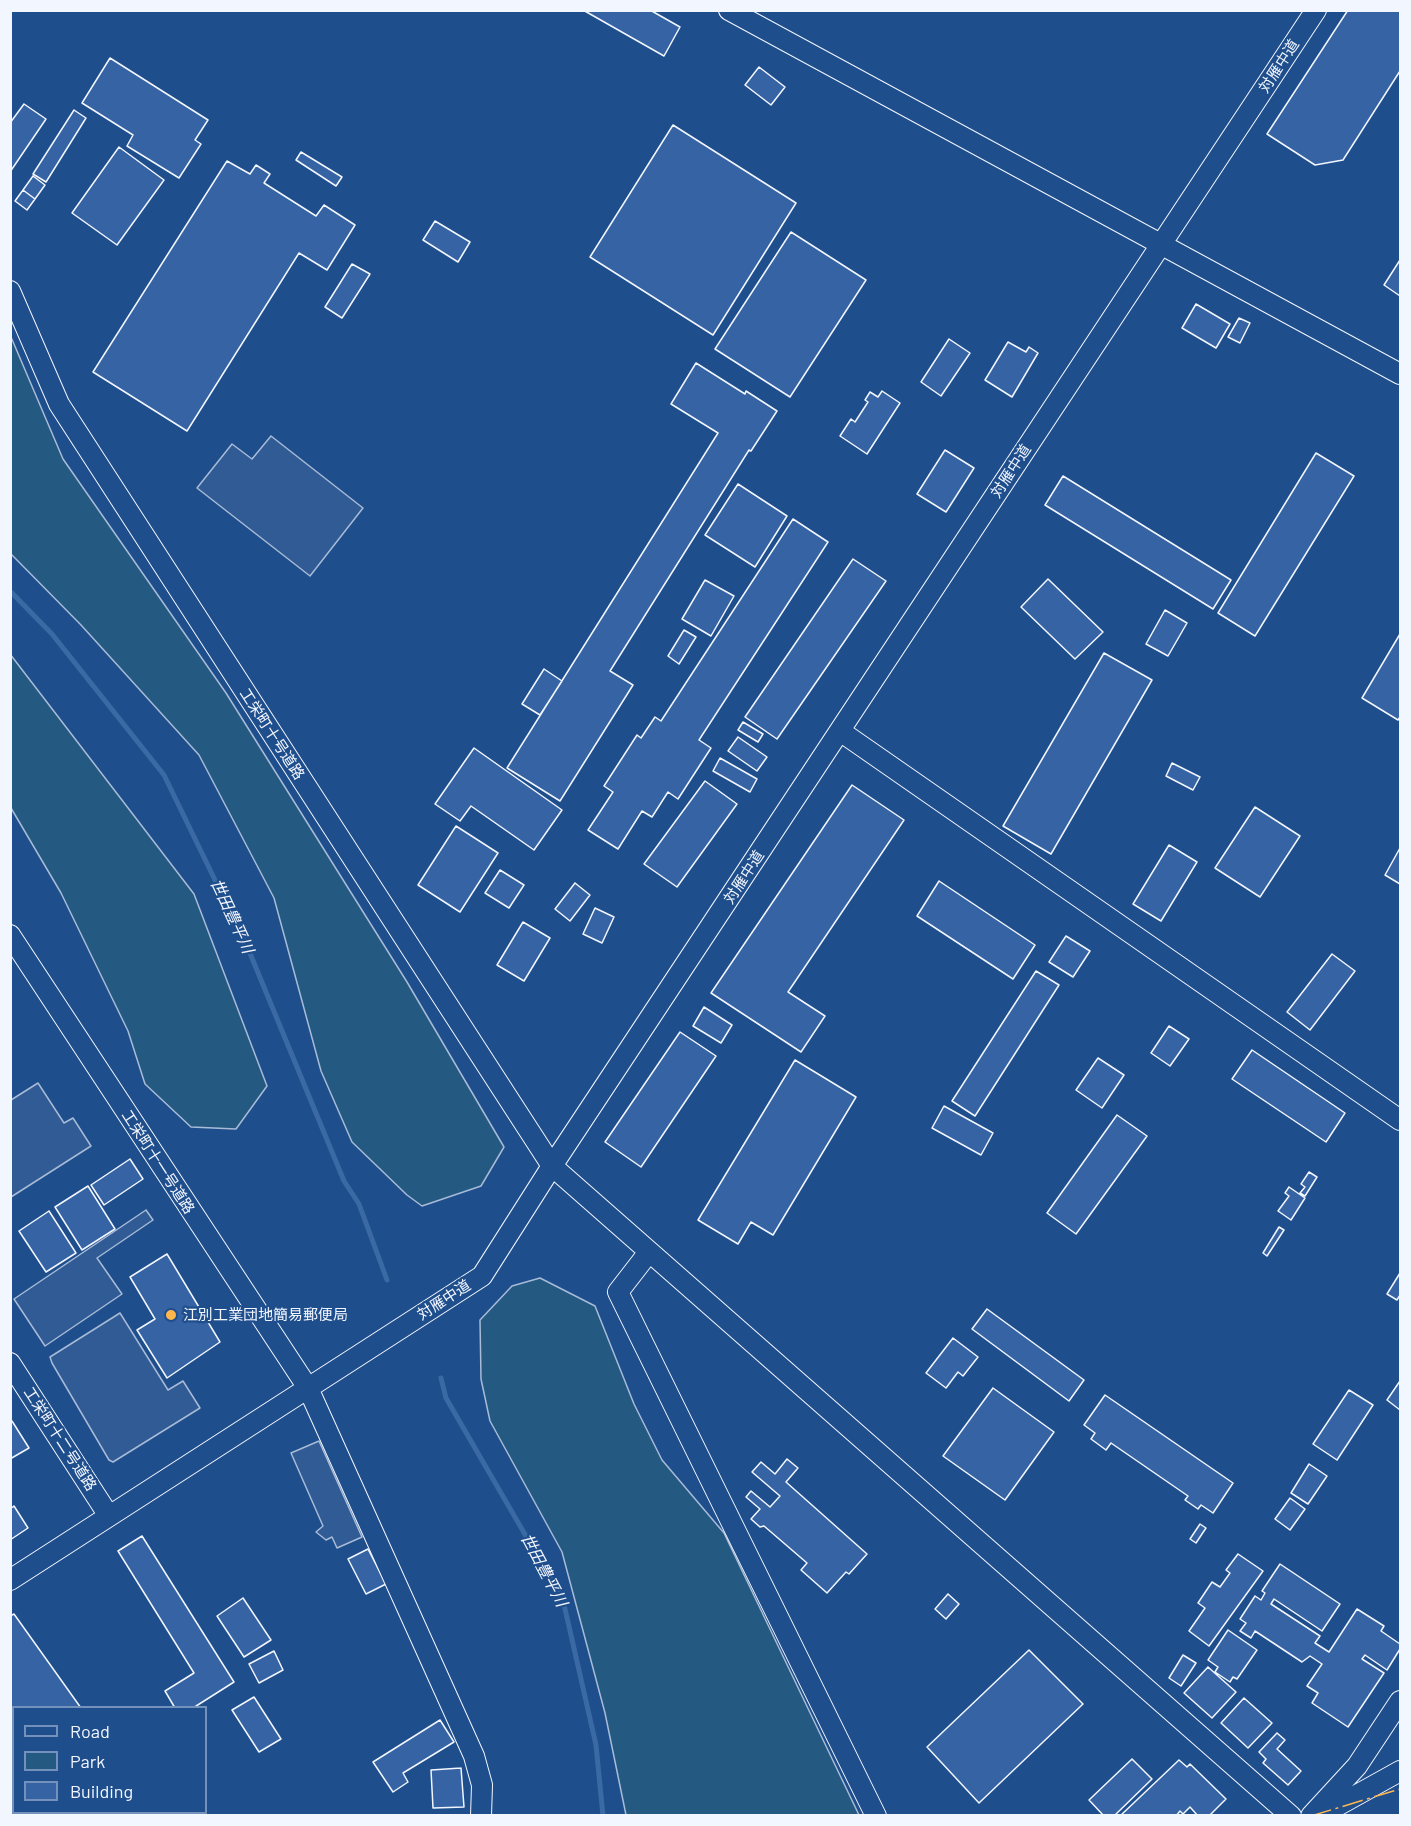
<!DOCTYPE html>
<meta charset="utf-8">
<style>
body{margin:0}
#map{position:relative;width:1411px;height:1826px;overflow:hidden;background:#1f4e8c;font-family:Barlow,sans-serif}
canvas{display:block}
.frame{position:absolute;inset:0;border:12px solid #f2f6ff;pointer-events:none}
.legend{position:absolute;left:12px;top:1706px;width:195px;height:108px;box-sizing:border-box;background:#1f4e8c;border:2px solid #7391ba;margin:0;padding:8px 10px;list-style:none;font-size:18px;color:#f2f6ff}
.legend li{display:flex;align-items:center;gap:12px;height:30px}
.legend b{width:30px;border:2px solid #7391ba}
</style>
<div id="map">
<canvas width="1411" height="1826"></canvas>
<div class="frame"></div>
<ul class="legend">
<li><b style="height:8px;background:#1f4e8c"></b>Road</li>
<li><b style="height:16px;background:#245a82"></b>Park</li>
<li><b style="height:16px;background:#3563a3"></b>Building</li>
</ul>
</div>
<script>
const g = document.querySelector('canvas').getContext('2d');
g.lineJoin = 'round';
function paint(path, color) { g.fillStyle = color; g.fill(path, 'evenodd'); }
const shape = rows => new Path2D(rows.map(r => 'M' + r).join(''));
function trace(path, color, width, dash) { g.strokeStyle = color; g.lineWidth = width; g.lineCap = dash ? 'butt' : 'round'; g.setLineDash(dash || []); g.stroke(path); }
function write(font, color, halo, rows, align = 'center') {
  g.font = font + ' Barlow,"Noto Sans JP",sans-serif'; g.lineWidth = 4.5; g.setLineDash([]); g.textBaseline = 'middle'; g.strokeStyle = halo; g.fillStyle = color; for (const [text, x, y, turn = 0] of rows) {
    g.save(); g.translate(x, y); g.rotate((+turn || 0) * Math.PI / 180); g.textAlign = isNaN(turn) ? turn : align; if (halo) g.strokeText(text, 0, 0); g.fillText(text, 0, 0); g.restore();
  }
}
const green = shape([
 [11,337,63,459,226,693,407,982,504,1147,481,1186,422,1206,407,1195,352,1142,321,1071,274,898,199,755,81,625,11,554,11,337],
 [10,654,194,894,267,1086,236,1129,191,1127,145,1084,128,1031,61,893,11,808,10,654],
 [540,1278,595,1306,634,1404,662,1460,724,1533,859,1815,626,1815,605,1713,562,1552,490,1421,481,1379,480,1320,512,1286,540,1278]
]);
const parking = shape([
 [271,436,363,508,310,576,197,488,232,444,252,459,271,436],
 [38,1083,64,1123,73,1118,91,1146,11,1197,11,1100,38,1083],
 [146,1210,153,1220,97,1258,122,1294,45,1346,14,1299,146,1210],
 [120,1313,168,1390,183,1381,200,1408,113,1462,109,1460,52,1363,50,1357,120,1313],
 [319,1441,362,1537,337,1548,332,1537,326,1540,316,1532,323,1526,291,1453,319,1441]
]);
const stream = shape([
 [10,591,52,634,164,775,247,946,344,1181,359,1204,387,1280],
 [441,1378,446,1398,563,1600,596,1745,603,1816]
]);
const building = shape([
 [583,10,650,10,680,27,664,56,583,10],
 [1348,10,1400,10,1400,71,1343,160,1315,165,1267,134,1348,10],
 [110,58,208,120,195,140,201,144,179,178,127,146,133,135,82,103,110,58],
 [759,67,785,87,771,105,745,85,759,67],
 [24,104,46,119,10,172,10,123,24,104],
 [74,110,86,118,46,182,33,174,74,110],
 [673,125,796,203,713,335,590,257,673,125],
 [119,147,164,180,117,245,72,213,119,147],
 [301,152,342,177,336,186,296,160,301,152],
 [227,161,250,174,256,165,270,174,264,183,316,216,324,205,355,225,327,270,299,253,187,431,93,372,227,161],
 [33,176,45,185,35,199,23,190,33,176],
 [23,190,35,199,27,210,15,201,23,190],
 [435,221,470,242,458,262,423,240,435,221],
 [791,232,866,280,790,397,715,349,791,232],
 [1400,260,1400,296,1384,285,1400,260],
 [352,264,370,274,342,318,325,307,352,264],
 [1196,304,1230,324,1216,348,1182,328,1196,304],
 [1239,318,1250,323,1240,343,1228,337,1239,318],
 [949,339,970,353,941,396,921,382,949,339],
 [1008,342,1026,352,1029,347,1038,353,1012,397,985,380,1008,342],
 [696,363,745,394,746,391,777,411,751,451,749,450,610,671,633,685,560,801,507,768,718,433,671,404,696,363],
 [882,391,900,403,867,454,840,436,851,419,855,422,868,402,865,400,870,392,878,397,882,391],
 [945,450,974,468,946,512,917,494,945,450],
 [1316,453,1354,476,1255,636,1218,613,1316,453],
 [1063,476,1231,580,1213,609,1045,505,1063,476],
 [738,484,787,516,755,567,705,535,738,484],
 [793,519,828,542,699,740,711,748,678,799,668,792,652,817,642,811,618,849,588,830,613,792,604,786,637,735,641,738,655,717,661,721,793,519],
 [853,559,886,581,777,739,745,717,853,559],
 [1048,579,1103,632,1075,659,1021,607,1048,579],
 [705,580,734,596,711,636,682,619,705,580],
 [1165,610,1187,623,1168,656,1146,644,1165,610],
 [684,630,696,637,679,664,668,656,684,630],
 [1400,634,1400,717,1398,720,1362,698,1400,634],
 [1104,653,1152,680,1051,854,1003,826,1104,653],
 [544,669,562,681,540,715,522,704,544,669],
 [743,722,763,734,758,742,738,730,743,722],
 [738,737,767,757,757,771,728,751,738,737],
 [474,748,562,810,534,850,471,806,460,821,435,804,474,748],
 [720,758,757,779,750,792,713,771,720,758],
 [1172,763,1200,777,1193,790,1166,776,1172,763],
 [705,781,737,804,677,887,644,864,705,781],
 [852,785,904,820,788,992,825,1016,801,1052,711,993,852,785],
 [1255,807,1300,836,1260,897,1215,868,1255,807],
 [456,826,498,853,460,912,418,885,456,826],
 [1169,845,1197,862,1161,921,1133,904,1169,845],
 [1400,848,1400,884,1385,875,1400,848],
 [500,870,524,885,509,908,485,893,500,870],
 [939,881,1035,945,1013,979,917,916,939,881],
 [575,883,590,895,570,921,555,909,575,883],
 [595,908,614,917,602,943,583,934,595,908],
 [523,922,550,938,524,981,497,965,523,922],
 [1066,936,1090,951,1073,977,1049,962,1066,936],
 [1332,954,1355,971,1310,1030,1287,1012,1332,954],
 [1036,971,1059,985,975,1116,952,1101,1036,971],
 [704,1007,732,1025,721,1043,693,1026,704,1007],
 [1169,1026,1189,1039,1170,1066,1151,1053,1169,1026],
 [680,1032,716,1056,641,1167,605,1142,680,1032],
 [1252,1050,1345,1113,1326,1142,1232,1079,1252,1050],
 [1098,1058,1124,1075,1102,1108,1076,1090,1098,1058],
 [795,1060,856,1097,773,1235,751,1222,738,1244,698,1220,795,1060],
 [944,1106,993,1133,981,1155,932,1128,944,1106],
 [1117,1115,1147,1136,1076,1234,1047,1213,1117,1115],
 [130,1159,143,1179,104,1205,91,1185,130,1159],
 [1309,1172,1317,1177,1305,1196,1300,1193,1305,1187,1301,1184,1309,1172],
 [88,1186,115,1229,82,1250,55,1207,88,1186],
 [1289,1187,1305,1198,1291,1220,1278,1211,1289,1196,1285,1193,1289,1187],
 [49,1211,76,1253,46,1272,19,1231,49,1211],
 [1279,1227,1284,1230,1267,1256,1263,1253,1279,1227],
 [167,1254,220,1342,167,1378,137,1330,155,1319,130,1277,167,1254],
 [1400,1273,1400,1295,1397,1300,1387,1294,1400,1273],
 [987,1309,1084,1380,1069,1401,972,1329,987,1309],
 [953,1338,978,1357,963,1376,958,1372,946,1388,926,1373,953,1338],
 [1400,1381,1400,1410,1387,1400,1400,1381],
 [993,1388,1054,1432,1005,1500,943,1456,993,1388],
 [1349,1390,1373,1405,1337,1460,1313,1444,1349,1390],
 [1105,1395,1233,1483,1213,1513,1201,1505,1198,1509,1185,1500,1188,1496,1111,1443,1106,1450,1091,1439,1095,1433,1084,1425,1105,1395],
 [12,1421,29,1448,10,1459,10,1422,12,1421],
 [787,1459,798,1468,786,1482,867,1554,849,1574,846,1572,827,1593,801,1570,807,1563,764,1526,760,1527,751,1519,760,1509,746,1497,751,1491,770,1507,780,1496,752,1472,761,1462,775,1474,787,1459],
 [1309,1464,1327,1476,1308,1504,1291,1493,1309,1464],
 [1290,1498,1305,1509,1290,1530,1275,1519,1290,1498],
 [14,1506,28,1528,10,1540,10,1509,14,1506],
 [1200,1524,1206,1528,1196,1543,1190,1539,1200,1524],
 [142,1536,234,1682,193,1708,175,1708,165,1691,194,1673,118,1551,142,1536],
 [368,1549,386,1584,366,1594,348,1559,368,1549],
 [1238,1554,1263,1571,1209,1646,1189,1631,1205,1608,1198,1603,1212,1582,1220,1587,1230,1573,1226,1570,1238,1554],
 [1280,1564,1340,1604,1322,1631,1274,1599,1271,1604,1320,1636,1315,1643,1329,1652,1357,1609,1384,1626,1381,1631,1400,1644,1400,1649,1387,1670,1365,1655,1362,1659,1384,1673,1348,1727,1312,1703,1318,1693,1307,1686,1322,1664,1310,1656,1302,1662,1255,1631,1251,1638,1240,1631,1246,1623,1240,1619,1255,1596,1261,1600,1265,1593,1262,1591,1280,1564],
 [948,1594,959,1604,946,1619,935,1609,948,1594],
 [243,1598,271,1640,244,1657,217,1616,243,1598],
 [14,1614,81,1708,14,1708,14,1727,10,1723,10,1616,14,1614],
 [1228,1630,1257,1650,1237,1679,1233,1677,1230,1682,1215,1672,1218,1667,1208,1660,1228,1630],
 [1029,1650,1083,1704,979,1803,927,1747,1029,1650],
 [274,1651,283,1670,259,1683,249,1664,274,1651],
 [1183,1655,1196,1663,1181,1686,1169,1678,1183,1655],
 [1208,1667,1236,1692,1212,1718,1184,1693,1208,1667],
 [254,1697,281,1739,259,1752,232,1710,254,1697],
 [1244,1698,1272,1723,1248,1748,1221,1723,1244,1698],
 [440,1720,454,1742,403,1773,408,1782,393,1792,373,1762,440,1720],
 [1277,1733,1285,1740,1277,1749,1301,1771,1288,1785,1263,1763,1266,1759,1259,1752,1277,1733],
 [10,1749,14,1753,14,1812,52,1813,47,1816,10,1816,10,1749],
 [1132,1759,1152,1779,1114,1816,1104,1816,1089,1800,1132,1759],
 [1179,1760,1187,1767,1190,1764,1226,1799,1209,1816,1198,1816,1190,1807,1183,1814,1180,1811,1176,1816,1120,1816,1179,1760],
 [461,1768,464,1807,433,1808,431,1770,461,1768],
 [95,1812,142,1812,144,1816,97,1816,95,1812]
]);
const minor = shape([
 [729,10,1400,374],
 [10,291,59,404,552,1166,1291,1816],
 [840,731,1400,1120],
 [10,935,308,1388,474,1756,482,1785,481,1816],
 [649,1252,618,1292,876,1816],
 [10,1363,109,1516],
 [10,1580,482,1276,552,1166,1316,10],
 [1311,1816,1357,1766,1400,1701],
 [1319,1816,1400,1771]
]);
const power = shape([
 [1311,1816,1400,1789]
]);
const markers = [
 [171,1315,6,"#ffb74d"]
];
const streetNames = [
 ["対雁中道",1279,66,-57],
 ["対雁中道",1011,471,-57],
 ["工栄町十号道路",272,734,57],
 ["対雁中道",744,877,-57],
 ["工栄町十一号道路",158,1162,57],
 ["対雁中道",444,1300,-33],
 ["工栄町十二号道路",60,1439,57]
];
const poiNames = [
 ["江別工業団地簡易郵便局",183,1315]
];
const waterNames = [
 ["世田豊平川",232,916,65],
 ["世田豊平川",544,1570,62]
];
paint(green, '#245a82');
trace(green, '#a8bbd7', 1.5);
paint(parking, '#305b95');
trace(parking, '#a8bbd7', 1.5);
trace(stream, '#3b69a3', 5);
paint(building, '#3563a3');
trace(building, '#f2f6ff', 1.5);
trace(minor, '#f2f6ff', 22);
trace(minor, '#1f4e8c', 20);
trace(power, '#ffb74d', 1.5, [21, 4.5, 3, 4.5]);
for (const [x, y, r, color] of markers) { const dot = new Path2D(); dot.arc(x, y, r, 0, 2 * Math.PI); g.fillStyle = color; g.fill(dot); trace(dot, '#1f4e8c', 2); }
write('15px', '#f2f6ff', '#1f4e8c', streetNames);
write('15px', '#f2f6ff', '#1f4e8c', poiNames, 'left');
write('italic 16px', '#f2f6ff', '#1f4e8c', waterNames);
</script>
